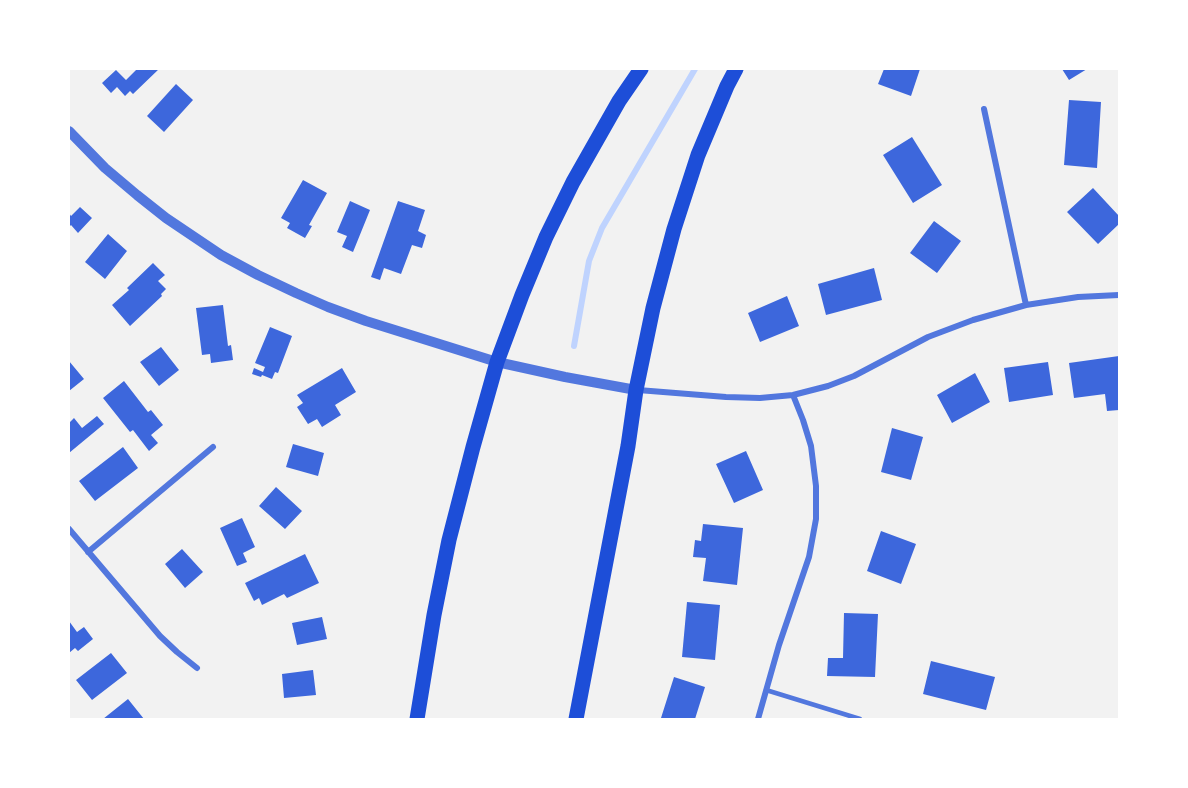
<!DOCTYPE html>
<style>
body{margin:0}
#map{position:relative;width:1188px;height:788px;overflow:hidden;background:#f2f2f2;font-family:"Archivo Narrow",sans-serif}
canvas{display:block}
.frame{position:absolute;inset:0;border:70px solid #fff;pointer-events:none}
</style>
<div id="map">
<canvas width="1188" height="788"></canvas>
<div class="frame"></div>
</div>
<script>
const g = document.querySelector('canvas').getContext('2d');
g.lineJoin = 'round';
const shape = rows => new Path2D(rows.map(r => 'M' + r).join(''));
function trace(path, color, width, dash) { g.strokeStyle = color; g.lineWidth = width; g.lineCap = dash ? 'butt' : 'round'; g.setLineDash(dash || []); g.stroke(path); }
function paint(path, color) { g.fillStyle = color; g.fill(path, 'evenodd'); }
const stream = shape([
 [574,346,589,261,602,228,695,69]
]);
const building = shape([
 [137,69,159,69,133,94,130,91,125,96,117,87,111,93,102,83,116,70,126,80],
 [884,69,920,69,911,96,878,84],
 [1062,69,1087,69,1069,80],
 [176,84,193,100,164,132,147,116],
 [1069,100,1101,102,1097,168,1064,165],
 [912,137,942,185,913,203,883,155],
 [303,180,327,193,309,225,312,226,305,238,287,228,290,223,281,218],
 [1093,188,1119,216,1119,224,1098,244,1067,212],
 [350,201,370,210,353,252,342,247,347,236,337,232],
 [398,201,425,210,418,231,426,235,422,248,412,245,401,274,384,268,380,280,371,277],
 [80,207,92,218,78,233,71,225,69,227,69,213,71,216],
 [934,221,961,241,937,273,910,253],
 [108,234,127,251,105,279,85,262],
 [153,263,165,275,158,281,166,289,161,294,162,296,130,326,112,305,129,290,127,288],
 [874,268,882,300,826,315,818,284],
 [787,296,799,326,760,342,748,313],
 [223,305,228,346,231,345,233,360,211,363,210,354,202,355,196,308],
 [270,327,292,336,278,373,275,372,272,379,262,375,261,377,252,374,254,368,263,372,265,367,255,363],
 [161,347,179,370,159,386,140,362],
 [1119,356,1119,410,1107,411,1105,394,1074,398,1069,363],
 [69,361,84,379,69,391],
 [1048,362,1053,395,1009,402,1004,368],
 [342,368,356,392,335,405,341,415,322,427,317,419,308,424,297,407,303,403,297,395],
 [975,373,990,402,952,423,937,395],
 [124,381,148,412,151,410,163,425,151,435,158,443,149,451,133,430,130,432,103,398],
 [97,416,104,424,69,453,69,423,74,418,82,428],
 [892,428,923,437,911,480,881,472],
 [293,444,324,453,318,476,286,467],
 [123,447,138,468,95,501,79,481],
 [746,451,763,490,734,503,716,464],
 [276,487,302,511,285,529,259,506],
 [242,518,255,547,243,553,247,562,237,566,220,528],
 [703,524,743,528,737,585,703,581,706,558,693,557,695,540,701,541],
 [881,531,916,544,901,584,867,571],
 [182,549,203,572,185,588,165,564],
 [305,554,319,583,287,598,284,594,262,605,259,598,254,601,245,583],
 [687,602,720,605,715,660,682,657],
 [844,613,878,614,875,677,827,676,828,658,843,658],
 [322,617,327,639,297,645,292,623],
 [69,621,77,632,84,627,93,639,78,651,75,648,69,653],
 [111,653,127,673,92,700,76,680],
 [931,661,995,677,986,710,923,694],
 [313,670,316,695,284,698,282,674],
 [674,677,705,687,695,719,664,719,661,718],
 [128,699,144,719,103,719]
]);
const service = shape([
 [766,690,860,719]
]);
const minor = shape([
 [984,109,1026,305],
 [638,390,726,397,760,398,793,395,828,386,854,376,928,337,973,320,1026,305,1078,297,1119,295],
 [69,529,160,636,177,652,197,668],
 [88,552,213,447],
 [758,719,779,645,809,557,816,519,816,486,811,446,803,420,793,395]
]);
const tertiary = shape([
 [69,131,105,168,137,195,166,218,221,255,258,275,296,293,328,307,366,321,497,362,565,377,636,390]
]);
const primary = shape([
 [417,719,434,615,449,540,473,447,497,362,522,295,546,237,573,182,619,101,641,69],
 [576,719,628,446,636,390,653,308,674,229,698,155,727,86,736,69]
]);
trace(stream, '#bfd3fe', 6);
paint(building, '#3d67dc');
trace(service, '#5277de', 4.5);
trace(minor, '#5277de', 6);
trace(tertiary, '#5277de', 10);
trace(primary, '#1d4ed8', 15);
</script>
